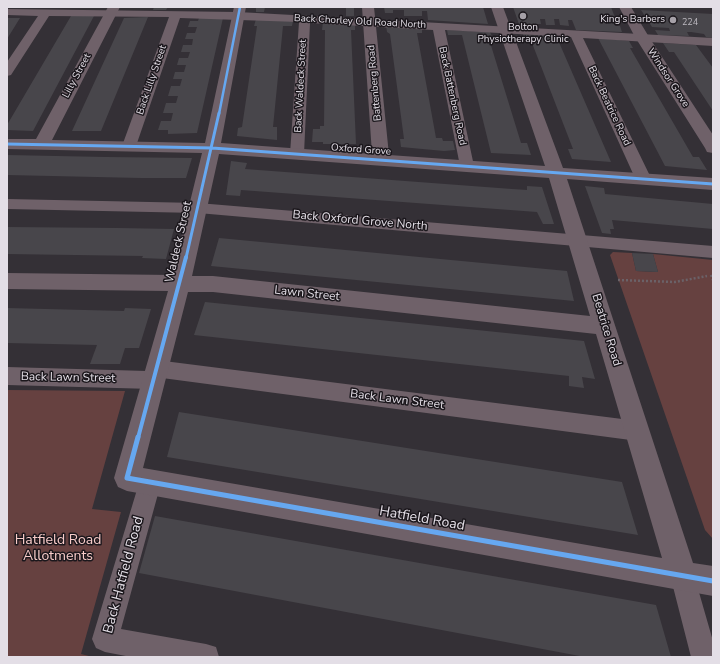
<!DOCTYPE html>
<style>
body{margin:0}
#map{position:relative;width:720px;height:664px;overflow:hidden;background:#343036;font-family:"Nunito Sans",sans-serif}
canvas{display:block}
.frame{position:absolute;inset:0;border:8px solid #e3dee6;pointer-events:none}
</style>
<div id="map">
<canvas width="720" height="664"></canvas>
<div class="frame"></div>
</div>
<script>
const g = document.querySelector('canvas').getContext('2d');
g.lineJoin = 'round';
function paint(path, color) { g.fillStyle = color; g.fill(path, 'evenodd'); }
const shape = rows => new Path2D(rows.map(r => 'M' + r).join(''));
function trace(path, color, width, dash) { g.strokeStyle = color; g.lineWidth = width; g.lineCap = dash ? 'butt' : 'round'; g.setLineDash(dash || []); g.stroke(path); }
function write(font, color, halo, rows, align = 'center') {
  g.font = font + ' "Nunito Sans",sans-serif'; g.lineWidth = 3; g.setLineDash([]); g.textBaseline = 'middle'; g.strokeStyle = halo; g.fillStyle = color; for (const [text, x, y, turn = 0] of rows) {
    g.save(); g.translate(x, y); g.rotate((+turn || 0) * Math.PI / 180); g.textAlign = isNaN(turn) ? turn : align; if (halo) g.strokeText(text, 0, 0); g.fillText(text, 0, 0); g.restore();
  }
}
const green = shape([
 [613,252,632,253,636,271,658,272,653,254,713,260,713,539,705,530,610,255],
 [7,390,125,391,92,509,121,512,81,654,93,657,7,657]
]);
const building = shape([
 [154,7,168,7,166,10,153,10],
 [256,7,265,7,264,12,256,12],
 [346,7,354,7,354,16,346,16],
 [384,7,483,7,488,24,428,20,427,11,422,11,422,16,404,16,404,10,393,10,393,13,385,13],
 [513,7,611,7,617,23,614,23,615,26,620,26,622,32,576,30,572,20,568,20,569,26,560,25,559,19,554,19,555,25,546,25,545,19,540,19,541,24,534,24,535,28,520,27],
 [641,10,713,14,713,38,706,37,704,34,691,32,687,32,689,36,658,35,655,30,670,31,669,28,652,27],
 [71,16,94,16,33,131,7,130,7,125],
 [148,17,101,131,72,131,124,18],
 [7,18,20,18,7,39],
 [199,18,223,18,197,133,168,134,168,130,158,130,161,121,171,121,173,113,163,113,166,103,176,103,178,96,168,96,171,86,180,86,182,79,173,79,175,72,184,72,186,65,177,65,179,58,188,58,190,52,181,52,183,45,192,45,193,39,185,39,187,33,195,33,197,27,188,27,190,21,198,21],
 [256,19,293,21,292,26,283,26,273,127,277,127,277,140,237,136,238,128,242,127,257,26,254,26],
 [323,22,355,24,355,30,351,30,356,144,323,144,323,142,312,142,313,129,320,129,320,126,324,126,325,30,322,30],
 [386,25,422,28,422,33,417,33,436,138,442,138,443,141,453,141,455,150,444,151,401,147,400,139,404,139,390,34,387,32],
 [447,30,490,32,493,39,489,39,521,143,527,143,531,155,491,153,462,35,448,35],
 [523,34,568,37,570,41,558,40,611,162,572,159,568,149,573,149,532,43,526,43],
 [598,38,629,41,633,48,630,48,693,157,699,157,707,170,665,166],
 [663,43,696,45,713,68,713,111,674,52,669,52],
 [7,155,106,157,192,158,186,178,141,178,7,175],
 [231,161,247,163,245,169,512,189,527,190,527,186,542,187,554,224,543,224,537,212,241,190,240,196,226,195],
 [585,186,604,188,605,194,713,204,713,229,612,220,614,229,610,229,611,234,602,233],
 [7,227,118,228,174,229,166,259,142,258,143,256,7,254],
 [219,238,567,271,574,301,211,266],
 [632,253,653,254,658,272,636,271],
 [205,302,584,341,595,379,582,377,584,388,569,386,569,376,194,335],
 [7,308,124,311,125,308,151,309,139,348,125,348,120,364,90,364,97,345,7,343],
 [179,412,622,482,638,535,167,457],
 [155,516,656,605,671,657,585,657,139,573]
]);
const path = shape([
 [711,275,713,280],
 [618,280,675,282,707,276]
]);
const service = shape([
 [7,9,238,12,713,38,713,46,583,38,651,178,648,182,643,183,638,182,635,178,571,37,445,30,474,166,472,169,467,171,462,169,460,166,433,30,310,23,304,154,302,157,297,159,292,157,290,154,299,22,180,18,136,146,134,149,129,150,124,149,122,146,169,17,49,16,11,75,7,76,7,62,38,16,7,15,7,9],
 [7,199,198,203,713,246,713,258,198,213,7,209,7,199],
 [156,360,638,421,646,424,649,431,646,438,638,441,162,378,160,386,153,389,7,385,7,367,147,371,146,369,149,363,156,360],
 [150,472,158,475,161,483,121,629,206,644,216,647,219,657,131,657,105,652,96,648,92,639,139,483,142,475,150,472],
 [682,563,691,566,694,575,713,641,713,657,691,657,670,575,673,566,682,563]
]);
const minor = shape([
 [108,7,120,7,52,140,205,143,234,7,246,7,221,143,372,154,362,7,374,7,389,155,545,166,491,7,503,7,563,168,713,178,713,190,567,179,693,563,713,566,713,596,127,491,118,487,114,478,168,291,7,289,7,273,172,275,202,153,7,149,7,139,36,139,108,7],
 [219,154,549,178,590,316,213,276,192,276,219,154],
 [188,292,213,292,596,334,662,558,143,468,188,292],
 [619,7,631,7,649,37,713,135,713,153,707,152,705,148,635,37,619,7]
]);
const cyclewayFar3 = shape([
 [219,114,240,7]
]);
const cyclewayFar2 = shape([
 [7,144,212,148,713,184],
 [186,258,219,113]
]);
const cyclewayFar1 = shape([
 [138,438,186,257]
]);
const cycleway = shape([
 [138,437,127,478,713,581]
]);
const markers = [
 [523,16,4,"#a6a1a8"],
 [673,20,4,"#a6a1a8"]
];
const farNumbernames = [
 ["224",690,23]
];
const farPoinames = [
 ["King's Barbers",665,20],
 ["Bolton",523,28,"center"],
 ["Physiotherapy Clinic",523,40,"center"]
];
const farStreetnames = [
 ["Back Chorley Old Road North",360,22,3],
 ["Lilly Street",77,76,-62],
 ["Windsor Grove",668,78,57],
 ["Back Lilly Street",152,80,-71],
 ["Battenberg Road",375,83,-95],
 ["Back Waldeck Street",301,86,-87],
 ["Back Battenberg Road",452,96,78],
 ["Back Beatrice Road",609,106,65],
 ["Oxford Grove",361,150,4]
];
const streetNames = [
 ["Back Oxford Grove North",360,221,5],
 ["Waldeck Street",179,242,-77],
 ["Lawn Street",307,294,6],
 ["Beatrice Road",606,330,73],
 ["Back Lawn Street",68,378,1],
 ["Back Lawn Street",397,400,7]
];
const nearStreetnames = [
 ["Hatfield Road",422,519,10],
 ["Back Hatfield Road",124,575,-75]
];
const nearParknames = [
 ["Hatfield Road",58,541],
 ["Allotments",58,557]
];
paint(green, '#664140');
paint(building, '#48464b');
trace(path, '#6b6268', 2.5, [2, 2]);
paint(service, '#6f6169');
paint(minor, '#6f6169');
trace(cyclewayFar3, '#66a8f1', 2.5);
trace(cyclewayFar2, '#66a8f1', 3);
trace(cyclewayFar1, '#66a8f1', 4);
trace(cycleway, '#66a8f1', 5);
for (const [x, y, r, color] of markers) { const dot = new Path2D(); dot.arc(x, y, r, 0, 2 * Math.PI); g.fillStyle = color; g.fill(dot); trace(dot, '#1b171c', 1.5); }
write('9px', '#bcb8bf', null, farNumbernames);
write('10px', '#e3dee6', '#1b171c', farPoinames, 'right');
write('10px', '#e3dee6', '#1b171c', farStreetnames);
write('12px', '#e3dee6', '#1b171c', streetNames);
write('14px', '#e3dee6', '#1b171c', nearStreetnames);
write('14px', '#f8ccc9', '#1b171c', nearParknames);
</script>
